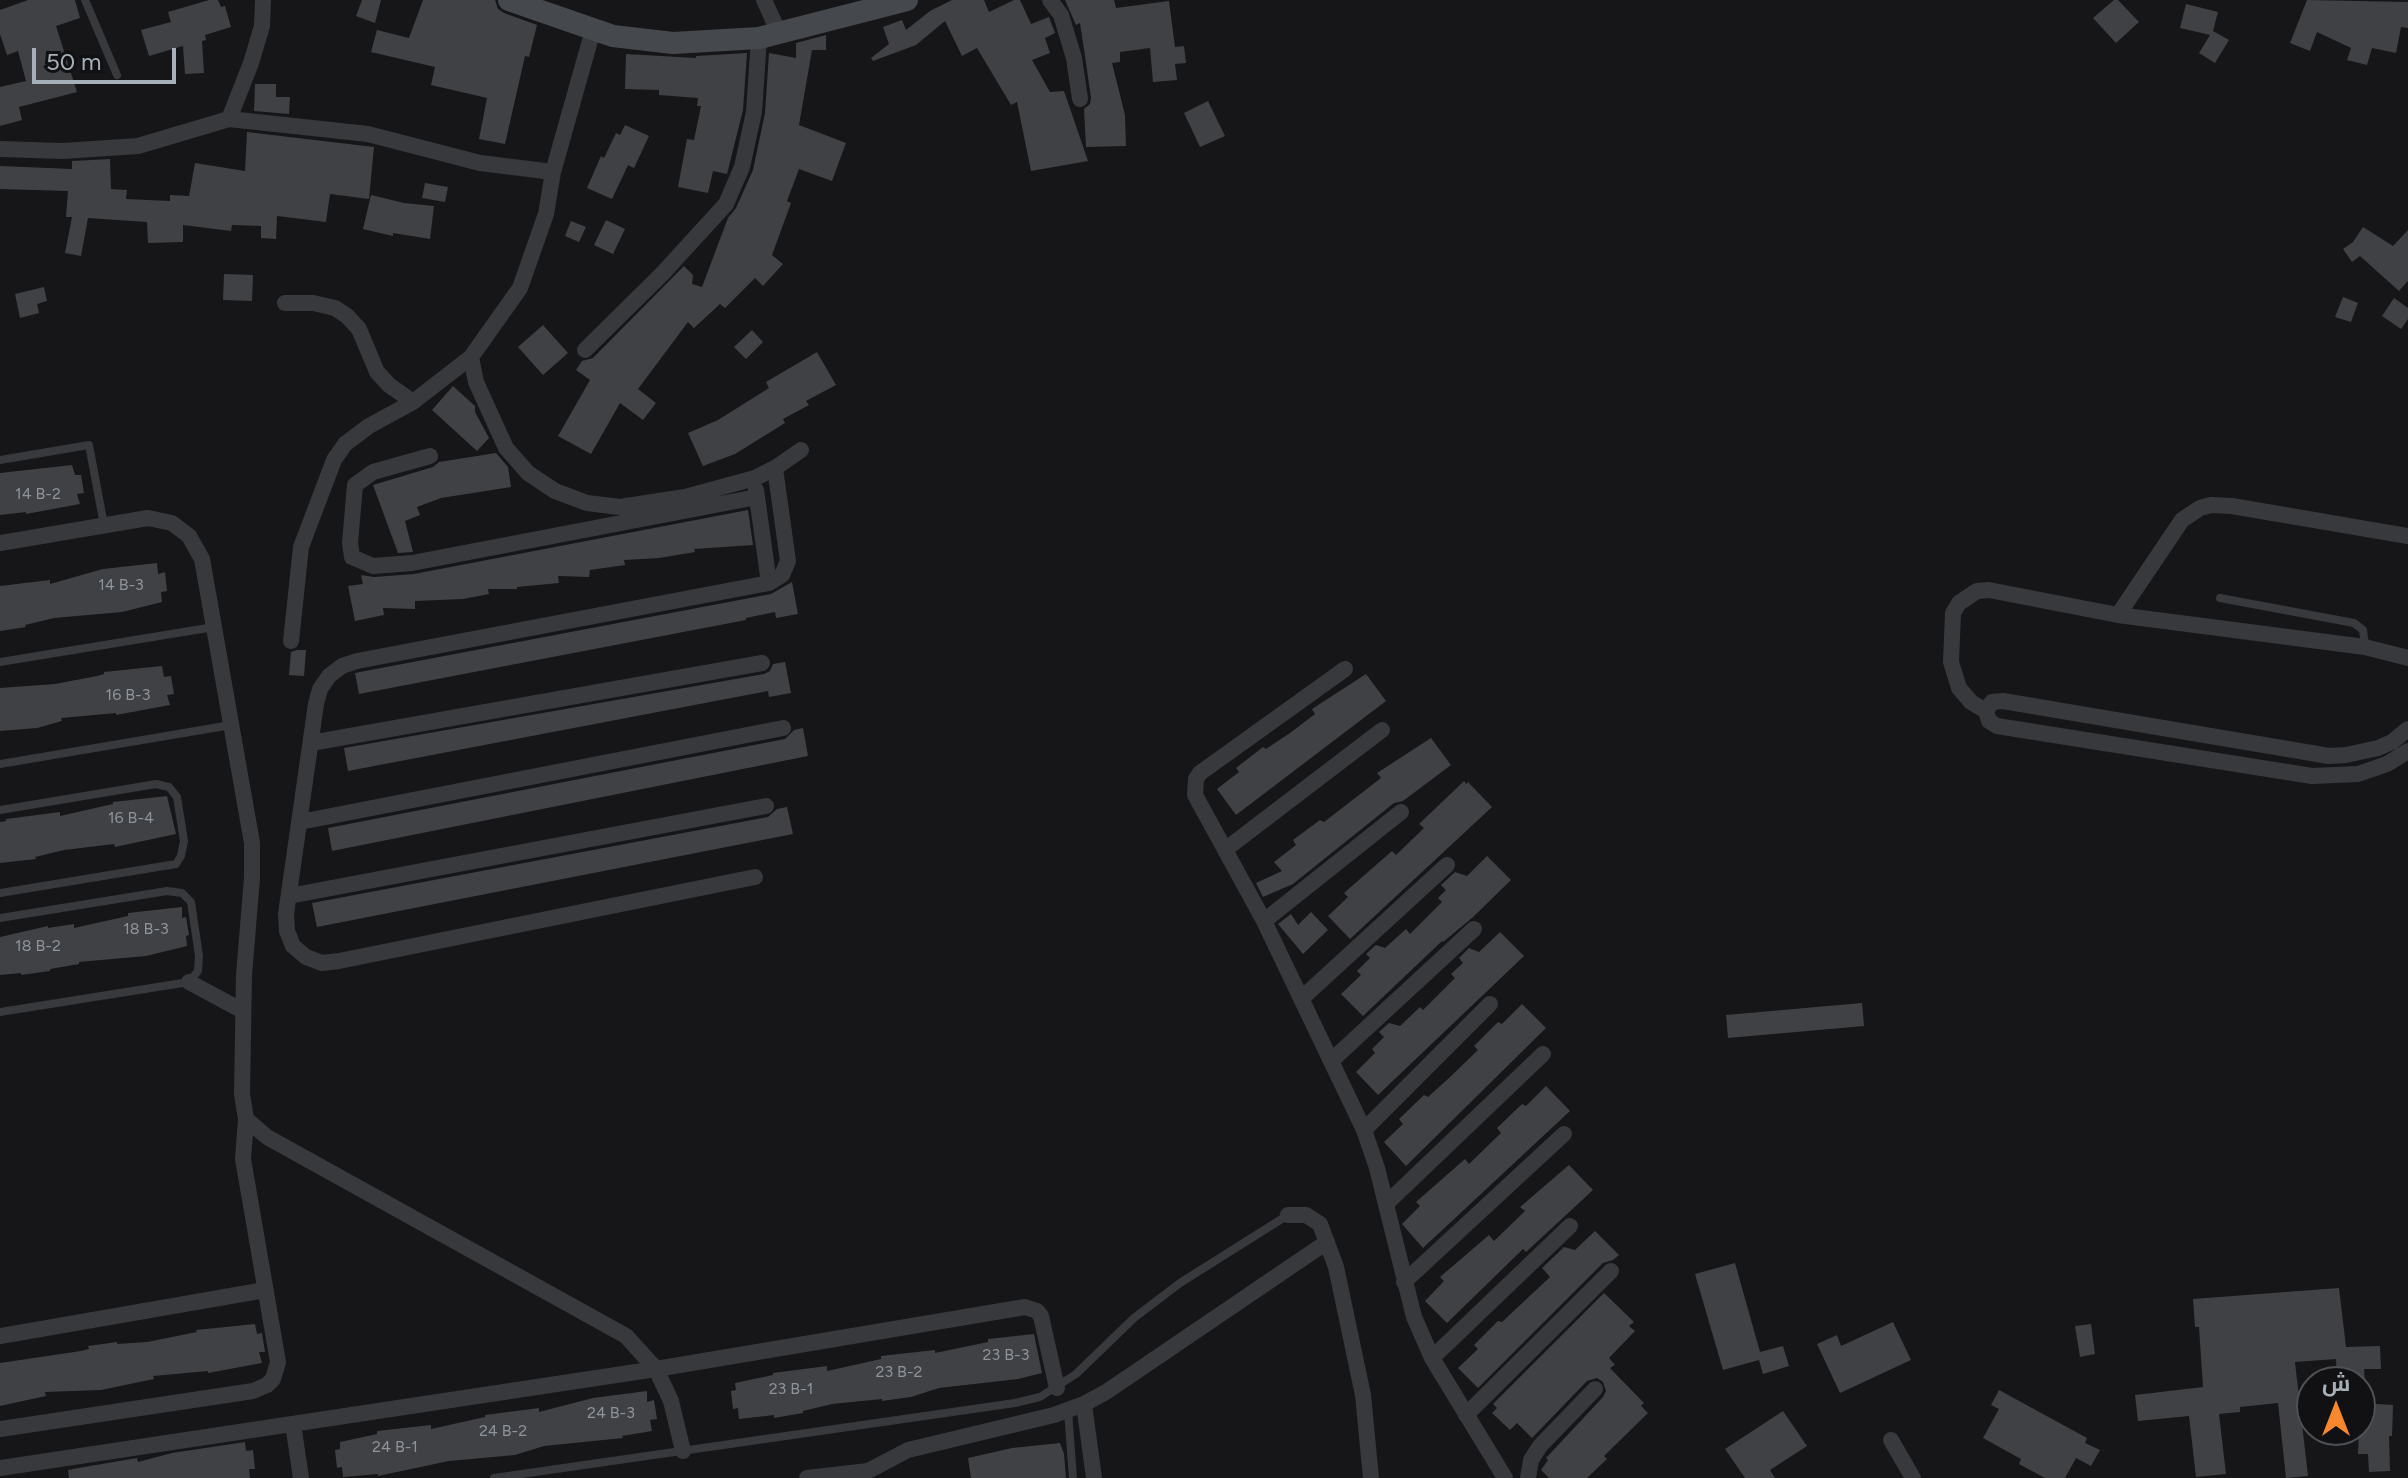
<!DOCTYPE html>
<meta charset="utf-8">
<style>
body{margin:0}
#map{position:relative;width:2408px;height:1478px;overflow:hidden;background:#161618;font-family:Figtree,Cairo,sans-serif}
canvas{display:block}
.north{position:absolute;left:2296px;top:1366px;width:80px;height:80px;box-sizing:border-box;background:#111113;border:2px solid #4d5155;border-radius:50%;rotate:0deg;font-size:22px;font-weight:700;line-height:32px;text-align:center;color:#a7b0b8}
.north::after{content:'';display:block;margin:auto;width:28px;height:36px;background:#f9872d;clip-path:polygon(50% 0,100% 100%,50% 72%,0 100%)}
.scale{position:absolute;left:32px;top:48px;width:144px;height:36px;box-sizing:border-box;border:4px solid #a7b0b8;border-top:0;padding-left:10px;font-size:24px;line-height:28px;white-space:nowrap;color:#a7b0b8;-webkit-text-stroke:6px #111113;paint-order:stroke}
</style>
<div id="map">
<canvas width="2408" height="1478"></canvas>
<div class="north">ش</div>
<div class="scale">50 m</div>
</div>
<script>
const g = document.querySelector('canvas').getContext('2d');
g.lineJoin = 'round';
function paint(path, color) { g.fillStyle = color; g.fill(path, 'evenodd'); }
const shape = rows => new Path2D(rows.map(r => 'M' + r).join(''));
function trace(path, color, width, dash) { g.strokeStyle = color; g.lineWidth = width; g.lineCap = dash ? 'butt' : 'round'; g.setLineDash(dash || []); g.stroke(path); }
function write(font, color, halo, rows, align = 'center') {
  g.font = font + ' Figtree,sans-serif'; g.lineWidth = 6; g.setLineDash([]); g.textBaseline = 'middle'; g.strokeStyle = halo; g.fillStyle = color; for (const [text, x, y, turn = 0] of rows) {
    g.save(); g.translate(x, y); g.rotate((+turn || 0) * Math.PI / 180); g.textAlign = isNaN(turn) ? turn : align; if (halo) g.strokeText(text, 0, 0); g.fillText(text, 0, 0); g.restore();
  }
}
const building = shape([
 [28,0,75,0,80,18,56,26,77,92,19,107,22,120,0,126,0,87,26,81,18,51,7,55,0,34,0,10],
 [209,0,218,0,221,7,225,6,231,27,205,35,206,40,202,41,204,73,185,74,183,46,149,56,141,30,171,22,168,12],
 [362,0,381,0,375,23,356,16],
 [423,0,495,0,498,9,504,13,537,25,529,57,525,56,505,144,479,139,487,98,431,85,435,67,371,52,377,30,409,38],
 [952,0,984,0,989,12,1014,0,1020,0,1031,24,1049,17,1055,33,1045,38,1050,53,1032,60,1050,92,1064,91,1088,161,1031,171,1017,102,1011,105,977,48,962,56,945,21,916,45,873,61,871,58,889,44,883,27,902,20,906,30,930,11],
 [1065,0,1114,0,1116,8,1169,1,1175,47,1184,46,1186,63,1175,64,1177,80,1153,82,1150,48,1120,52,1120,62,1112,63,1125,115,1126,146,1086,147,1084,109,1090,104,1091,98,1085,56,1080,23,1076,25],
 [2114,0,2118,0,2139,22,2116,43,2093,18],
 [2307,0,2408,2,2408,28,2401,27,2396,53,2372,48,2367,65,2347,60,2351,48,2317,32,2310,51,2290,43],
 [2186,4,2218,12,2213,31,2229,40,2215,63,2199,53,2210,35,2180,28],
 [826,35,826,50,812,50,799,125,846,143,832,181,799,169,787,201,791,203,772,255,783,264,763,286,755,278,725,308,720,304,694,328,688,322,638,389,656,403,643,420,620,403,591,454,558,436,590,380,576,370,582,361,593,358,684,266,693,275,692,284,702,287,728,218,736,208,753,170,765,113,769,53,796,58,796,43],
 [747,53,743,110,727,174,713,171,708,193,678,187,687,139,694,140,701,106,697,106,698,98,659,95,659,90,625,89,626,54,696,58,696,56],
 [255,84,276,84,276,97,290,97,289,114,254,111],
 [1208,101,1225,136,1200,147,1184,113],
 [625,125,649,136,634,168,628,165,612,199,587,188,601,156,604,158,616,133,620,135],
 [247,132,374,147,369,199,330,194,326,222,277,216,276,239,261,238,261,226,232,225,231,231,183,225,183,242,148,243,147,222,88,218,81,256,65,253,72,217,66,217,68,191,0,189,0,166,72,169,72,161,110,159,111,189,127,190,126,199,170,201,170,195,189,196,195,163,245,171],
 [425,183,448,187,445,202,422,198],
 [371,195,404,203,434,206,430,239,393,233,393,236,363,229],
 [606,220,625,229,613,254,594,245],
 [571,221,586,227,579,242,565,236],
 [2363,227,2393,246,2408,230,2408,281,2399,291,2360,256,2352,262,2343,249,2353,242],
 [224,274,253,275,252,301,223,300],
 [44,287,47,301,37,304,39,313,20,318,15,294],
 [2343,297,2358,303,2351,322,2335,317],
 [2394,298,2408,308,2408,319,2401,329,2382,316],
 [543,325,568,353,543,375,518,347],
 [752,330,763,342,746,359,734,347],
 [817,352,836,385,806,401,809,405,783,419,785,423,735,454,703,466,688,433,718,420,769,388,766,382],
 [453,386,475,406,475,412,489,438,477,451,432,410],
 [496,453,508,467,511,487,441,498,417,507,420,515,405,521,413,552,398,553,373,485,433,467,439,462],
 [72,465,75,475,81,475,84,493,77,494,80,504,26,514,26,512,0,515,0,473],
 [748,510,753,545,694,549,695,552,659,558,624,560,625,565,590,570,589,577,558,576,559,583,517,587,517,589,488,589,489,594,463,599,415,601,415,609,383,608,384,615,355,621,348,586,363,584,361,575,374,577,414,574],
 [157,563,158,574,165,572,167,591,161,592,162,602,122,612,54,618,25,625,26,627,0,631,0,586,50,580,50,584,103,569],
 [792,582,798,614,776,618,775,612,746,618,746,620,359,694,355,673,360,672,771,594],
 [297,650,306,650,304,676,289,675,291,652],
 [785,662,791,693,769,697,768,691,348,771,344,748,764,674,770,671,773,664],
 [162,666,164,677,171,676,174,694,167,695,170,705,116,715,116,713,61,718,62,721,37,728,0,731,0,688,55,684,97,676,104,674,104,672],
 [1366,674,1386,701,1236,815,1217,789,1239,772,1236,768,1263,747,1266,749,1290,733,1315,714,1312,709],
 [803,728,808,756,332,851,328,828,785,739,794,730],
 [1431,738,1451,765,1403,801,1394,803,1293,884,1263,897,1256,883,1282,871,1274,862,1296,845,1293,840,1320,820,1324,822,1381,778,1377,773],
 [1464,781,1466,784,1468,782,1492,807,1350,939,1328,916,1348,897,1344,893,1392,851,1396,855,1424,828,1419,824],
 [167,796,176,834,115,847,114,844,64,850,35,857,36,859,0,863,0,822,6,821,6,819,60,812,60,816,113,804,113,802],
 [787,807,793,834,317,927,312,903,768,817,777,809],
 [1487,856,1511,880,1472,918,1443,942,1442,941,1363,1016,1341,994,1361,975,1357,971,1370,958,1366,954,1376,945,1385,948,1406,929,1410,934,1442,902,1438,898,1446,890,1441,885,1455,872,1467,876],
 [182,907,182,918,186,917,189,935,186,936,187,946,146,956,79,962,79,964,50,969,50,971,21,975,21,973,0,975,0,937,48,926,48,928,74,924,74,928,128,916,128,913],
 [1311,912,1328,930,1303,954,1278,924,1291,914,1298,925],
 [1500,932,1524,956,1378,1095,1356,1072,1375,1053,1372,1049,1384,1037,1379,1032,1389,1023,1400,1026,1420,1007,1423,1010,1455,978,1451,974,1463,963,1459,958,1469,948,1479,952],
 [1862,1003,1864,1026,1728,1038,1726,1015],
 [1522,1004,1546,1028,1406,1166,1384,1142,1403,1124,1399,1119,1424,1095,1428,1097,1449,1078,1478,1050,1474,1046,1498,1022,1502,1024],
 [1546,1086,1570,1111,1423,1248,1402,1224,1420,1206,1416,1202,1465,1159,1469,1164,1501,1133,1497,1128,1522,1104,1526,1106],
 [1569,1165,1593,1190,1526,1252,1523,1249,1447,1323,1425,1301,1444,1281,1440,1277,1489,1235,1494,1241,1525,1211,1520,1207],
 [1595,1231,1619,1255,1613,1260,1603,1263,1478,1388,1458,1368,1478,1349,1474,1345,1498,1321,1502,1322,1550,1277,1542,1268,1564,1247,1575,1250],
 [1735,1263,1760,1352,1783,1346,1789,1366,1763,1374,1759,1360,1723,1370,1695,1274],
 [2339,1288,2346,1347,2380,1346,2381,1369,2364,1369,2365,1382,2337,1382,2336,1359,2295,1362,2308,1476,2286,1478,2278,1403,2240,1407,2240,1412,2219,1414,2226,1474,2196,1477,2189,1416,2138,1421,2135,1395,2203,1387,2199,1327,2195,1327,2193,1299],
 [1604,1293,1634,1322,1629,1326,1635,1331,1609,1358,1615,1365,1610,1368,1644,1403,1641,1406,1648,1413,1604,1456,1607,1459,1587,1478,1549,1478,1541,1470,1548,1460,1546,1458,1603,1397,1606,1391,1603,1382,1597,1378,1587,1381,1532,1438,1517,1423,1510,1430,1492,1413,1497,1408,1493,1404],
 [1893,1322,1911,1360,1840,1393,1817,1344,1837,1335,1841,1346],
 [255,1324,257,1334,262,1333,265,1352,259,1352,262,1363,208,1373,208,1371,153,1376,154,1379,101,1390,45,1392,46,1396,0,1406,0,1363,81,1351,89,1349,88,1346,117,1342,117,1344,147,1342,197,1332,196,1330],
 [2091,1324,2095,1354,2080,1357,2075,1326],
 [1034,1334,1042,1373,1018,1379,939,1388,911,1397,882,1401,882,1399,832,1404,803,1411,803,1413,774,1418,774,1415,766,1416,739,1419,738,1408,733,1409,731,1391,736,1390,735,1383,773,1375,773,1373,827,1366,827,1371,881,1359,881,1356,935,1350,935,1353,988,1342,988,1339],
 [1999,1390,2087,1438,2085,1443,2100,1450,2091,1466,2076,1458,2065,1478,2045,1478,2019,1464,2021,1459,1983,1438,1999,1409,1991,1405],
 [647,1391,647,1402,654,1400,657,1419,650,1420,652,1431,622,1436,623,1438,544,1446,515,1455,449,1461,378,1476,378,1474,343,1477,342,1467,337,1468,335,1450,340,1449,340,1442,377,1434,377,1431,431,1425,431,1429,485,1417,485,1415,539,1408,539,1412,593,1398],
 [2360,1403,2393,1405,2392,1436,2389,1436,2390,1471,2369,1472,2368,1454,2358,1454],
 [1783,1411,1807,1446,1770,1470,1775,1478,1745,1478,1725,1449],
 [245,1442,246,1451,253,1450,255,1469,249,1469,250,1478,69,1478,68,1470,84,1467,137,1458,138,1462,172,1453],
 [1060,1443,1064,1454,1066,1478,971,1478,968,1458,1012,1448]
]);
const lane = shape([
 [85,0,117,75],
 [0,460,89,445,104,525],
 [2220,598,2354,623,2363,630,2365,646],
 [0,662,214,627],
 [0,764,231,725],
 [0,810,156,784,169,787,177,797,184,841,181,856,176,864,0,893],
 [0,918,167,891,182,893,191,902,199,956,198,971,189,982,0,1012],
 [1068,1411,1073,1478],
 [494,1478,1015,1403,1040,1397,1076,1374,1134,1318,1180,1283,1288,1215]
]);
const street = shape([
 [764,0,779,33],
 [1050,0,1061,15,1074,58,1080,99],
 [229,119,251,63,262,26,263,0],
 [0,149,63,151,138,146,229,119,368,134,480,163,553,172],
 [285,303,313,303,335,308,347,316,359,329,377,372,389,385,413,402],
 [585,350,662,274,726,204,742,167,754,112,759,38],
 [471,357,476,382,506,448,528,473,555,491,587,503,620,507,685,497,755,478,775,468,801,450],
 [430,456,373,472,355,485,350,543,352,557,373,566,412,563,757,497],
 [756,490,769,583],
 [0,543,148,518,172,523,189,536,202,559,252,843,252,878,244,975,242,1094,246,1119,267,1137,626,1336,656,1369,671,1401,683,1451],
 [2118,615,2182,520,2200,508,2211,505,2232,506,2408,536],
 [291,641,301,547,334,460,345,444,369,426,413,402,471,357,520,288,546,214,553,172,593,30],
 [1345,669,1200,773,1196,779,1195,795,1264,921,1364,1130,1377,1168,1414,1317,1432,1358,1505,1478],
 [1986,711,1971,702,1959,688,1951,662,1953,613,1959,603,1977,591,1989,590,2118,615,2365,647,2408,658],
 [2408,729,2392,742,2378,748,2346,755,2329,756,2003,701,1992,702,1986,711,1989,721,1997,726,2312,776,2358,774,2387,764,2408,751],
 [311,743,762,663],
 [300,822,783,728],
 [1226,849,1382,730],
 [755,877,339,961,322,963,306,957,293,946,287,931,286,914,316,704,320,689,329,676,342,666,357,661,769,583,782,575,788,561,775,468],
 [289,896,766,806],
 [1264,921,1401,812],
 [189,982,243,1011],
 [1301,999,1447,865],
 [1331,1061,1474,929],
 [1364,1130,1490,1004],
 [1387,1203,1543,1054],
 [1288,1215,1306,1215,1320,1224,1336,1267,1363,1395,1371,1478],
 [1404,1282,1564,1134],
 [0,1336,265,1290],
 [1432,1358,1570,1226],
 [1084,1404,1094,1478],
 [1466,1415,1611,1271],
 [293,1424,301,1478],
 [0,1429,253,1391,267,1385,273,1379,278,1362,243,1159,246,1119],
 [1891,1440,1913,1478],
 [0,1468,656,1369,1025,1307,1037,1311,1041,1316,1057,1388],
 [807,1478,868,1471,908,1450,1054,1415,1084,1404,1106,1392,1327,1242],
 [1528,1478,1531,1460,1540,1446,1595,1389]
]);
const secondary = shape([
 [509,0,613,36,673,43,759,38,907,0]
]);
const numberNames = [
 ["14 B-2",38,494],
 ["14 B-3",121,585],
 ["16 B-3",128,695],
 ["16 B-4",131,818],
 ["18 B-3",146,929],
 ["18 B-2",38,946],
 ["23 B-3",1006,1355],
 ["23 B-2",899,1372],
 ["23 B-1",791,1389],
 ["24 B-3",611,1413],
 ["24 B-2",503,1431],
 ["24 B-1",395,1447]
];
paint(building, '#404145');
trace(lane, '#37393d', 8);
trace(street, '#37393d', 16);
trace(secondary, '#45494d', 22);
write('16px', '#8d949b', null, numberNames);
</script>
